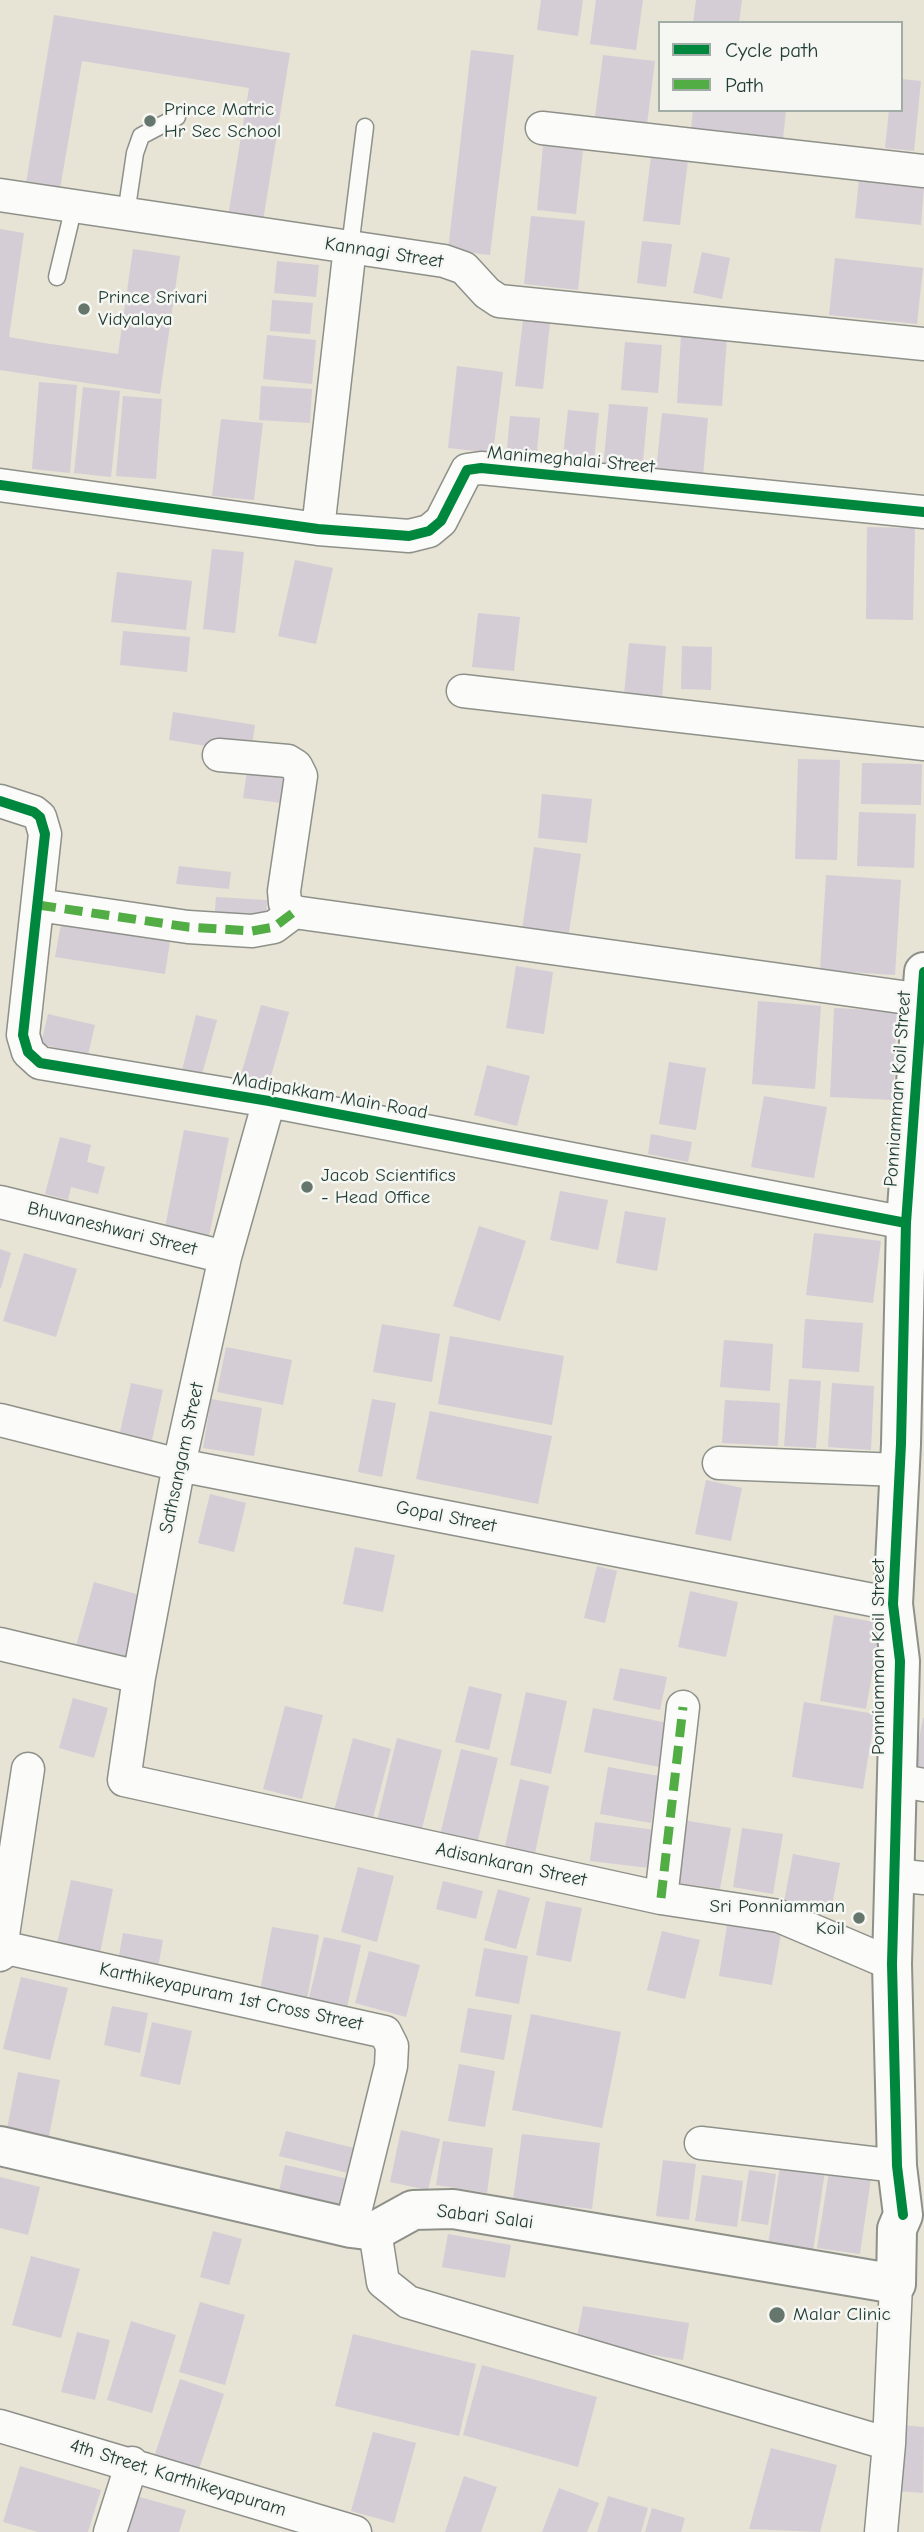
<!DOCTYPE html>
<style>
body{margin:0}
#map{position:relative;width:924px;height:2532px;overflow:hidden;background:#e7e3d5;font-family:"Comic Neue",sans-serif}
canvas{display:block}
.legend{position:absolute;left:658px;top:21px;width:245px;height:91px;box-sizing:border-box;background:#f6f6f2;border:2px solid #a0aca6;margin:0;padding:9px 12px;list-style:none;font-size:21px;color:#1f3d34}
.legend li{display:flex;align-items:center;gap:14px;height:35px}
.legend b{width:35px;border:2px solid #a0aca6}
</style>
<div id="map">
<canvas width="924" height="2532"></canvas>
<ul class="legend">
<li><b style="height:9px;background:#00873e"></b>Cycle path</li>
<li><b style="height:9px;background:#52ad45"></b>Path</li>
</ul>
</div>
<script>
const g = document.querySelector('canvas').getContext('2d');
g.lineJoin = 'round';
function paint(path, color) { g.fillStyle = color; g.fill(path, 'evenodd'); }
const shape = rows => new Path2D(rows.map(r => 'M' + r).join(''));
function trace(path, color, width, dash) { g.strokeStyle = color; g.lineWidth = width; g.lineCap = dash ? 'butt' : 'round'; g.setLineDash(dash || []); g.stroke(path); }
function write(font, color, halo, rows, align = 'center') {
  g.font = font + ' "Comic Neue",sans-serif'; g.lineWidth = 5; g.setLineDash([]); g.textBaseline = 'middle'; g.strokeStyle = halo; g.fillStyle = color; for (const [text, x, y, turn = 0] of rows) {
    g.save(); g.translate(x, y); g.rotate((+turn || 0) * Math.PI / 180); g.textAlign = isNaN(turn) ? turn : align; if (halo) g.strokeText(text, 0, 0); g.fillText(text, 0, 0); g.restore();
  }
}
const building = shape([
 [541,0,583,0,578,36,537,30],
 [596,0,643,0,636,50,590,44],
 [696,0,742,0,739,23,693,23],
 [54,15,290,53,263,221,228,216,249,88,82,61,60,189,26,183],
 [471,50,514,55,490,255,448,250],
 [603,55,655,61,647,124,595,117],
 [901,79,921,81,914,151,885,148,889,110,901,110],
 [693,110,786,110,783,139,691,130],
 [543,146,583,150,576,214,537,210],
 [651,156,688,160,680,225,643,221],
 [859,179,924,186,921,225,855,218],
 [531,216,585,221,578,290,524,284],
 [0,229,24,233,9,337,44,343,118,354,133,249,180,256,160,394,0,370],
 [642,241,672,244,666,287,637,283],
 [702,252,730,258,722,299,693,293],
 [835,258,923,268,917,324,829,315],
 [277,261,319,265,316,297,274,293],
 [272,300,313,303,310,334,270,331],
 [523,320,550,323,543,389,515,386],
 [267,335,316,340,312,384,263,379],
 [681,335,727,338,722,406,677,403],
 [625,342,662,345,658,393,621,390],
 [457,366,503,372,493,453,448,448],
 [39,382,77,385,70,473,32,469],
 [261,386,312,389,310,423,259,420],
 [83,387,120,391,111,477,74,473],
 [123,396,162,399,156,479,116,476],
 [609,404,648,407,642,472,603,469],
 [568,410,599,413,593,469,562,465],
 [662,413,708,418,703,476,656,471],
 [510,416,540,418,536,462,506,460],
 [221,419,263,423,254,500,212,496],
 [867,527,915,528,913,620,866,619],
 [212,549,244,552,235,633,203,629],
 [295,560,333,568,316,644,278,636],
 [117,572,192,581,186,630,111,622],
 [478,613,520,617,514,671,472,667],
 [123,631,190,637,187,672,120,665],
 [629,643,666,646,662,699,624,695],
 [682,646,712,647,711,690,681,689],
 [173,712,255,725,251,753,169,740],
 [798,759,840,760,837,860,795,859],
 [862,763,922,764,921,805,861,804],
 [247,771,293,778,289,804,243,798],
 [542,794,592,799,587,843,538,838],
 [859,812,916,814,914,868,857,866],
 [534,847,581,854,568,938,522,930],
 [179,866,231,872,229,889,176,884],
 [826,875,901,880,895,975,820,970],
 [216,897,267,900,266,926,214,923],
 [62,919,171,935,165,974,55,957],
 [516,966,553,972,544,1034,506,1028],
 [758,1001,821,1006,815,1089,752,1084],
 [261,1005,289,1012,268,1087,240,1078],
 [834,1008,897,1011,893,1100,830,1097],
 [48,1014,95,1025,88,1055,41,1044],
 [196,1015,217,1020,201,1078,181,1074],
 [669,1062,706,1068,696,1130,659,1124],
 [487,1065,530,1076,517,1126,474,1115],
 [764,1096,827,1107,814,1178,751,1167],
 [184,1130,229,1138,207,1246,163,1238],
 [651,1134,692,1142,688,1162,648,1154],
 [60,1137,91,1145,87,1162,105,1167,98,1194,71,1187,68,1200,45,1194],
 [560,1191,608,1200,598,1250,550,1240],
 [625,1211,666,1218,657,1271,616,1263],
 [479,1226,526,1241,500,1321,453,1306],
 [814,1233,881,1241,873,1303,806,1295],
 [0,1249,11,1253,1,1288,0,1288],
 [24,1253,77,1269,56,1337,3,1321],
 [805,1319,863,1323,859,1372,802,1368],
 [382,1324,440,1334,432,1382,373,1372],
 [450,1336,564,1356,552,1425,438,1404],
 [724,1340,773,1344,770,1391,720,1387],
 [226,1347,292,1360,283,1405,217,1392],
 [789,1379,821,1381,816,1448,784,1446],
 [131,1383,163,1390,152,1440,120,1432],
 [832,1383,874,1386,871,1450,828,1447],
 [211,1399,262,1408,254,1456,203,1448],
 [372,1399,396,1403,382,1477,358,1472],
 [725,1400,780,1403,778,1446,722,1443],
 [430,1411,552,1436,538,1504,416,1479],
 [706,1480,742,1488,731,1541,695,1534],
 [210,1494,246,1503,234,1552,198,1543],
 [355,1547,395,1555,383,1612,343,1604],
 [597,1566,617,1571,605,1623,584,1618],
 [94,1582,143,1596,125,1659,76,1646],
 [690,1591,738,1602,726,1657,678,1647],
 [834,1615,881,1623,866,1709,820,1701],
 [620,1668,667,1677,660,1710,613,1700],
 [469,1686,502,1694,489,1750,455,1742],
 [526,1692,567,1701,551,1774,510,1765],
 [73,1698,108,1708,94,1758,59,1748],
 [804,1702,875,1714,863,1789,792,1777],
 [285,1706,323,1715,302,1799,263,1789],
 [593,1708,668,1723,659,1767,584,1752],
 [923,1718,924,1718,924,1768,914,1766],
 [353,1738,391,1749,372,1821,334,1811],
 [397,1738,442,1750,421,1832,377,1821],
 [461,1749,498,1758,477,1844,440,1835],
 [608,1767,659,1776,651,1823,600,1814],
 [520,1779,549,1786,534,1858,504,1851],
 [683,1820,731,1828,720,1889,673,1882],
 [595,1822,663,1831,658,1869,590,1861],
 [742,1828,783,1834,773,1894,733,1887],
 [793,1854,840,1863,831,1911,784,1902],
 [358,1867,394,1876,377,1942,341,1932],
 [71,1880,113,1889,100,1953,57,1944],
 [443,1881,483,1891,476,1919,436,1909],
 [498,1889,530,1898,516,1949,484,1940],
 [546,1901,582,1908,571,1962,536,1955],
 [728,1919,782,1928,772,1985,719,1976],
 [272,1927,319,1935,306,2004,259,1996],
 [662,1931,700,1940,685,1999,647,1990],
 [123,1933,163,1940,157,1973,117,1967],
 [324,1937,361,1945,347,2007,309,1998],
 [484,1948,528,1956,519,2004,475,1996],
 [369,1951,420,1965,406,2017,355,2003],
 [21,1977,68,1988,50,2060,3,2049],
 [112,2006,148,2013,140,2053,104,2045],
 [468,2008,512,2015,504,2060,460,2052],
 [531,2014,621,2032,602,2128,512,2110],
 [152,2022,192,2031,180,2085,140,2076],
 [459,2064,495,2071,485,2127,448,2121],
 [18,2072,60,2080,48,2141,6,2134],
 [401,2130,440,2139,428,2190,390,2182],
 [286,2131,354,2148,348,2173,279,2156],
 [522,2134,600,2143,592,2209,513,2200],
 [443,2141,493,2148,487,2193,436,2185],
 [663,2160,696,2164,689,2220,656,2216],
 [285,2165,353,2180,346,2215,277,2200],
 [780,2165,825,2171,813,2251,768,2245],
 [749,2170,776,2174,768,2225,741,2221],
 [829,2172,871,2178,860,2254,817,2248],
 [702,2175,743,2181,737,2227,695,2221],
 [0,2177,40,2187,28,2235,0,2228],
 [213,2231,242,2239,229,2285,200,2277],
 [448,2234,511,2245,505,2278,442,2267],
 [31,2256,80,2269,61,2338,12,2325],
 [200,2302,245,2315,225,2385,179,2372],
 [583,2306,689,2323,683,2360,576,2342],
 [131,2321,176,2335,152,2413,107,2400],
 [77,2332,110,2340,95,2400,61,2392],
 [353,2334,476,2364,459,2436,335,2406],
 [482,2365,597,2397,578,2467,463,2435],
 [180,2379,224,2394,199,2469,155,2454],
 [902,2425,924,2427,923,2493,896,2491],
 [373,2432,416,2443,394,2523,351,2511],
 [771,2448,837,2465,820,2532,749,2529],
 [20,2466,101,2490,88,2532,38,2532,3,2522],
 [464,2476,497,2487,481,2532,445,2532],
 [559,2488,599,2503,587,2532,542,2532],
 [136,2496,186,2510,179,2532,125,2532],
 [608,2496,648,2508,641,2532,597,2532],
 [652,2508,685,2518,681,2532,645,2532]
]);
const lane = shape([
 [126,214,135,153,141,136,177,117],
 [350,247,365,127],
 [57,277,74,206]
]);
const street = shape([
 [542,128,924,171],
 [0,195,444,261,464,268,487,293,499,301,924,344],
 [0,485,318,529,409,536,429,531,441,521,467,470,481,468,924,512],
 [318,529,350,247],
 [463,691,924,744],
 [219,755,288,761,296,766,301,776,284,891,285,903,294,912,922,1000],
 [0,801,34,812,40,817,45,834,23,1035,28,1052,40,1063,269,1101,906,1223],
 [38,905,188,927,252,931,274,927,294,912],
 [0,1202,225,1257],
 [0,1420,179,1465,893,1604],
 [719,1463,900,1470],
 [0,1644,139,1677,179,1465,225,1257,269,1101],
 [139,1677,124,1780,661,1898,779,1916,892,1964],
 [896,1780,924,1785],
 [895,1875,924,1878],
 [661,1898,683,1707],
 [2,1947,385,2032,392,2046,391,2066,351,2228],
 [0,1955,28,1769],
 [701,2143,897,2166],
 [375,2231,383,2282,408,2302,889,2444],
 [0,2426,355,2532],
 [110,2532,132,2463],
 [881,2532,889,2444,896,2284]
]);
const secondary = shape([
 [0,2146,351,2228,375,2231,413,2210,453,2209,896,2284,897,2229,903,2215,897,2166,892,1964,900,1661,893,1604,901,1444,906,1223,924,972]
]);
const quiet = shape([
 [38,905,188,927,252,931,274,927,294,912],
 [661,1898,683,1707]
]);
const cycleway = shape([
 [0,485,318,529,409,536,429,531,441,521,467,470,481,468,924,512],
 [0,801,34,812,40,817,45,834,23,1035,28,1052,40,1063,269,1101,906,1223],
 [903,2215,897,2166,892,1964,900,1661,893,1604,901,1444,906,1223,924,972]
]);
const markers = [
 [150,121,7,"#65776c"],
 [84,309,7,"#65776c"],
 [307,1187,7,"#65776c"],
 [859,1918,7,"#65776c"],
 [777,2315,9,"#65776c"]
];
const poiNames = [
 ["Prince Matric",164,110],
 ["Hr Sec School",164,132],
 ["Prince Srivari",98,298],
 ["Vidyalaya",98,320],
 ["Jacob Scientifics",321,1176],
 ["- Head Office",321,1198],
 ["Sri Ponniamman",845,1907,"right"],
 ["Koil",845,1929,"right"],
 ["Malar Clinic",793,2315]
];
const streetNames = [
 ["Kannagi Street",384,253,9],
 ["Manimeghalai Street",571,460,5],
 ["Ponniamman Koil Street",898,1089,-86],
 ["Madipakkam Main Road",330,1096,10],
 ["Bhuvaneshwari Street",112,1229,14],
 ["Sathsangam Street",182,1458,-78],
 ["Gopal Street",446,1517,11],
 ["Ponniamman Koil Street",879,1657,-90],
 ["Adisankaran Street",511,1865,12],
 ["Karthikeyapuram 1st Cross Street",231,1997,12],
 ["Sabari Salai",485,2217,7],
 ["4th Street, Karthikeyapuram",178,2478,17]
];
paint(building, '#d4cdd5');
trace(lane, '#8e9189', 19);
trace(street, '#8e9189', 35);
trace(secondary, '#8e9189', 42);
trace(lane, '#fbfbf9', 16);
trace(street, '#fbfbf9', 32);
trace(secondary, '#fbfbf9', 38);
trace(quiet, '#52ad45', 9, [18, 9]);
trace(cycleway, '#00873e', 10);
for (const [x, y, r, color] of markers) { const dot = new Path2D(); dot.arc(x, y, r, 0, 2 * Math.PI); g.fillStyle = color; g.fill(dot); trace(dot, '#f6f6f2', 2.5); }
write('19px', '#1f3d34', '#f6f6f2', poiNames, 'left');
write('19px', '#1f3d34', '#f6f6f2', streetNames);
</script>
